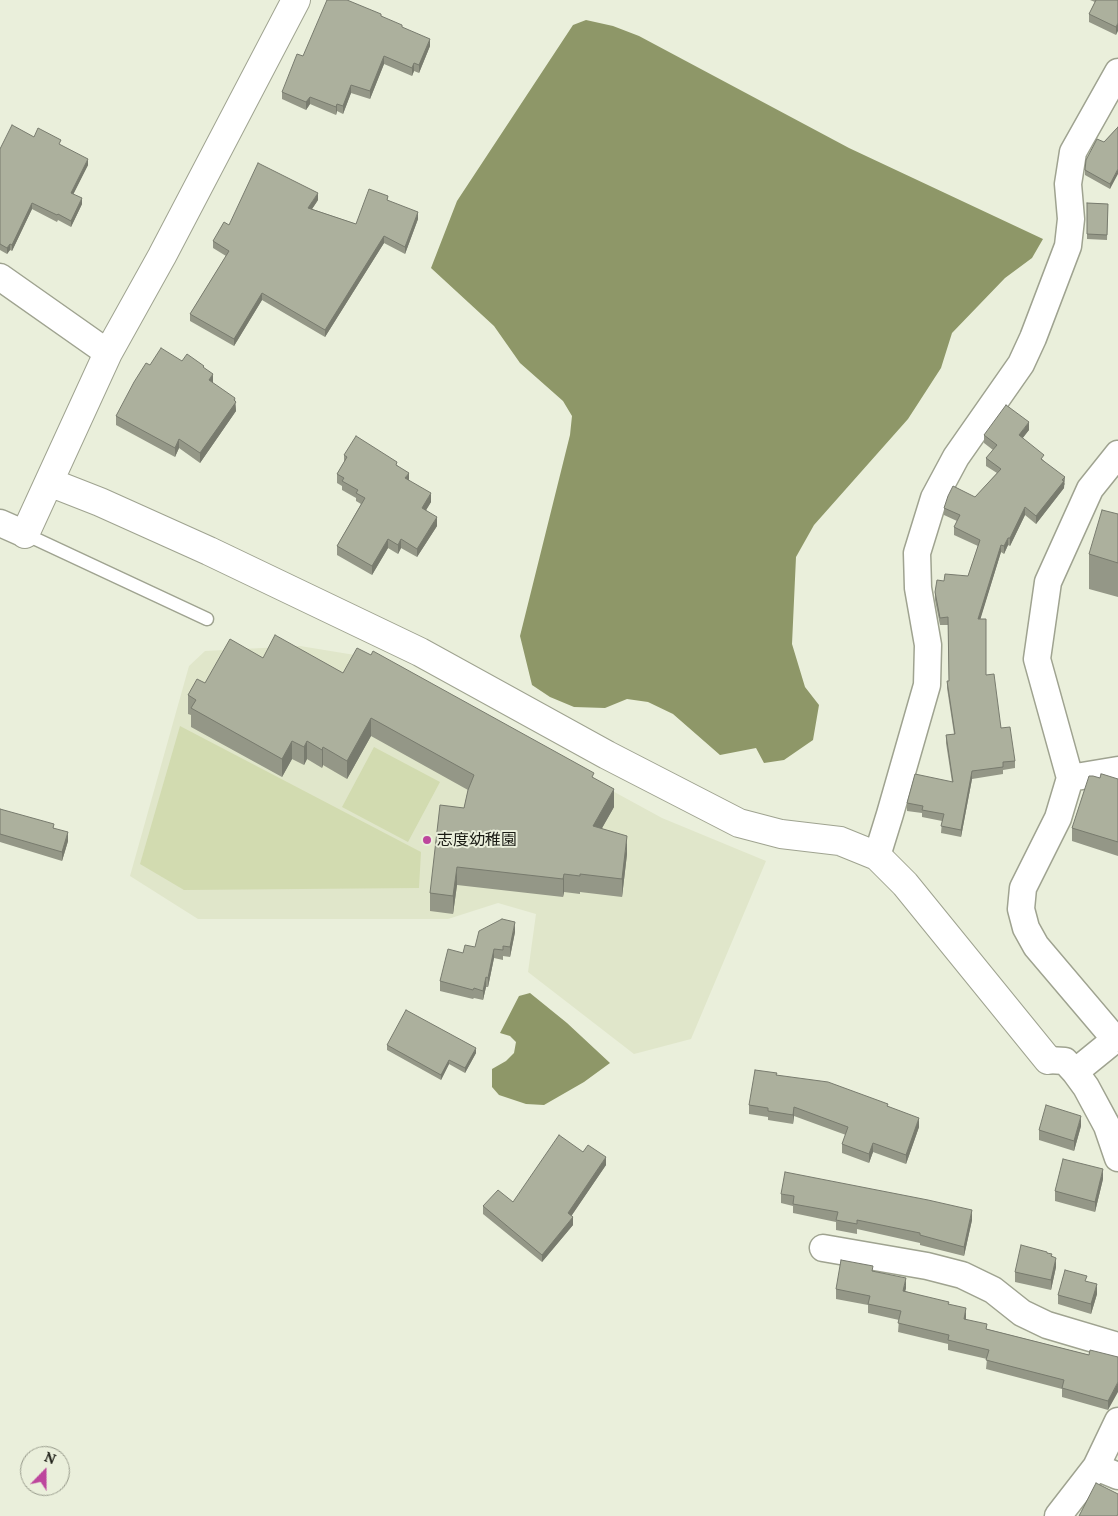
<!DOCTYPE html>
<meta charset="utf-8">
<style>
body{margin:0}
#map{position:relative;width:1118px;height:1516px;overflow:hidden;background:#eaefdb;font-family:Lora,serif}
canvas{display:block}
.north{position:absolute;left:20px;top:1446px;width:50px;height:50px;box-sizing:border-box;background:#eaefdb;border:1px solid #979a8b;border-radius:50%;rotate:22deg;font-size:14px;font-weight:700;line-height:20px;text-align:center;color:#1a1b14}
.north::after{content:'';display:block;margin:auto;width:18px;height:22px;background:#bd469d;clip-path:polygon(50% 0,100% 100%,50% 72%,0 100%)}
</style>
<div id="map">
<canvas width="1118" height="1516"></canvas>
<div class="north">N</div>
</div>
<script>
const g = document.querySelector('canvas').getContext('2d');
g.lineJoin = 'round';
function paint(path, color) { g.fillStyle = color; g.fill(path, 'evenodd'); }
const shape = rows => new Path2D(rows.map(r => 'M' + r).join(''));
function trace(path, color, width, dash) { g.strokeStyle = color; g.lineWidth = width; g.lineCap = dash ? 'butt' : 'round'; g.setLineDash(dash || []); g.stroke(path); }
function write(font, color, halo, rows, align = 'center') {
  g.font = font + ' Lora,"Noto Sans JP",serif'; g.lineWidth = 4; g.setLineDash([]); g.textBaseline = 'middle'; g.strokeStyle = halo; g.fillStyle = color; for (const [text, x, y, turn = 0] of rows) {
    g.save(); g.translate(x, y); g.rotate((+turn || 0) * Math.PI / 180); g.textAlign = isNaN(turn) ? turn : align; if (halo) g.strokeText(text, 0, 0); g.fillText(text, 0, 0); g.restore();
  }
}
const built = shape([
 [300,646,367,657,662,818,766,861,691,1039,634,1054,528,972,536,914,498,903,448,919,198,919,130,876,189,666,205,651]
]);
const green = shape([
 [180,726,421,852,419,888,184,890,140,864],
 [374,747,440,782,408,842,342,807]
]);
const water = shape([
 [586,20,613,26,639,36,849,148,1043,239,1032,258,1005,278,952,333,941,368,908,419,814,525,796,557,792,644,805,687,819,705,813,740,784,760,764,763,756,748,720,755,673,714,648,702,627,699,605,708,574,707,550,697,532,685,520,636,570,435,572,416,563,401,520,363,494,326,431,268,457,201,573,25],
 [530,993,567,1023,610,1063,584,1082,544,1105,526,1104,499,1095,492,1087,492,1069,506,1061,514,1053,516,1042,510,1036,500,1033,519,996]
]);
const lane = shape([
 [25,534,207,619]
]);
const street = shape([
 [0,277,108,353],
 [0,523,25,534],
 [1070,778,1118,770],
 [877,856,890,814,927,685,928,645,918,588,917,553,934,498,956,457,1021,364,1033,338,1068,246,1071,219,1068,184,1073,152,1118,72],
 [1115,1039,1036,946,1026,928,1021,909,1023,888,1058,818,1070,778,1037,659,1048,582,1090,489,1118,454],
 [1048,1060,1065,1061,1075,1072,1086,1087,1107,1126,1118,1158],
 [1075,1072,1118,1037],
 [823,1248,927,1266,962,1275,993,1290,1022,1313,1047,1325,1118,1346],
 [1096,1467,1118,1476],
 [1058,1516,1096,1467,1118,1421]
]);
const secondary = shape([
 [49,482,100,502,209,551,420,652,607,755,739,823,781,834,840,841,877,856,905,884,1048,1060],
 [25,534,108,353,162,256,296,0]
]);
const wall = shape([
 [1090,0,1118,0,1116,35,1089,22,1089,14,1095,2],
 [381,16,402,28,430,46,419,73,414,71,412,76,384,64,370,99,351,93,343,114,337,111,336,115,310,104,306,110,282,99,282,92,303,56],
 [1118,127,1110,189,1085,175,1085,170,1104,142],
 [34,137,61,145,88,165,73,194,82,204,71,227,58,220,57,222,32,209,12,251,10,250,7,254,0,250,0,149],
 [318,200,312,209,356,224,388,201,418,219,405,254,384,243,325,337,262,300,234,346,190,321,190,314,226,256,213,248,213,241,229,225],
 [1087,203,1108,204,1107,240,1087,239],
 [182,361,204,368,213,383,235,401,236,411,200,463,179,448,175,457,116,425,116,416,150,365],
 [1029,430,1022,438,1044,461,1065,484,1064,485,1064,488,1036,524,1025,515,1010,546,1008,545,1004,554,1001,552,980,619,986,675,1001,728,1015,761,1015,768,1003,770,1003,774,972,779,961,837,941,833,942,821,922,817,922,813,907,811,907,803,952,782,946,743,946,735,954,734,947,688,947,681,949,681,948,625,940,625,935,600,935,592,944,581,968,576,978,546,954,535,954,527,957,521,944,515,944,508,975,497,997,473,986,466,986,458,993,450,984,443,984,435],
 [344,455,397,465,409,480,431,502,426,510,437,526,417,557,401,548,398,554,388,548,372,575,337,555,337,546,361,504,356,501,356,498,342,490,342,486,337,483,337,474,344,462],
 [1118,514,1118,597,1089,589,1089,554],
 [263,658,343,673,594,778,614,807,602,828,627,854,622,897,580,892,580,894,564,892,563,897,457,885,453,914,430,911,430,893,464,808,468,790,371,736,347,779,323,765,322,768,307,759,304,765,292,759,282,777,191,727,191,715,188,714,188,695,205,683],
 [1100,778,1118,779,1118,856,1072,841,1072,828],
 [0,809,54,828,68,841,62,861,0,842],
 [515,932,510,957,503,956,503,960,494,958,488,987,486,987,483,1000,474,998,473,999,440,991,440,981,463,953,475,947],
 [387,1045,476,1053,465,1073,449,1064,441,1080,387,1050],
 [777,1075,888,1106,919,1127,906,1164,873,1152,869,1163,842,1153,842,1144,846,1135,794,1116,793,1124,768,1120,768,1117,749,1114,749,1105],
 [1081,1126,1074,1151,1039,1140,1039,1130],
 [583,1152,606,1165,571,1216,573,1225,542,1262,483,1214,483,1206,513,1202],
 [1103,1179,1095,1212,1055,1201,1055,1191],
 [781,1194,972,1220,964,1256,920,1245,920,1243,857,1229,857,1234,836,1230,836,1222,793,1213,793,1206,781,1203],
 [1047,1253,1052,1256,1056,1267,1051,1290,1015,1282,1015,1272],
 [873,1271,906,1288,905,1291,949,1304,966,1317,966,1320,987,1329,1089,1355,1118,1357,1108,1410,1062,1397,1062,1389,986,1369,987,1359,948,1350,948,1344,898,1332,899,1320,868,1313,868,1305,836,1299,836,1289],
 [1087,1281,1097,1294,1091,1314,1058,1304,1058,1295]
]);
const shadedWall = shape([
 [1118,23,1118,31,1116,35,1116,27],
 [430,39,430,46,419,73,419,65],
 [384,56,384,64,370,99,370,91],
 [414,63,414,71,412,76,412,68],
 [351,85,351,93,343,114,343,106],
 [310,97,310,104,306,110,306,102],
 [337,104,337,111,336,115,336,107],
 [88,159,88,165,71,199,71,193],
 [1118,169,1118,174,1110,189,1110,184],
 [318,193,318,200,308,215,308,208],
 [82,198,82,204,71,227,71,221],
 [32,203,32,209,12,251,12,245],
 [418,212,418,219,405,254,405,247],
 [384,236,384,243,325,337,325,330],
 [10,244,10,250,7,254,7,248],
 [262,293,262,300,234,346,234,339],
 [213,374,213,383,209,380],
 [235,398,236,411,200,463,200,453],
 [1029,422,1029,430,1019,443,1019,435],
 [179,439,179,448,175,457,175,448],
 [409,473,409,481,405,478],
 [1065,477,1064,488,1036,524,1036,516],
 [431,493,431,502,422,517,422,508],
 [1025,507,1025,515,1010,546,1010,538],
 [437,517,437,526,417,557,417,549],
 [1008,538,1008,545,1004,554,1004,546],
 [388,539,388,548,372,575,372,566],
 [401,539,401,548,398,554,398,545],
 [1001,545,1001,552,978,627,978,619],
 [371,718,371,736,347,779,347,761],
 [292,741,292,759,282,777,282,759],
 [307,741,307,759,304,765,304,747],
 [323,747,323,765,322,768,322,750],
 [972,771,972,779,961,837,961,830],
 [614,789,614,807,593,844,593,826],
 [68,832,68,841,62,861,62,852],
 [627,836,627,854,622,897,622,879],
 [457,867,457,885,453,914,453,896],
 [564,874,564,892,563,897,563,879],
 [515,922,515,932,510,957,510,947],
 [494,949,494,958,488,987,488,978],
 [486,977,486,987,483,1000,483,991],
 [476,1048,476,1053,465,1073,465,1068],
 [449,1060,449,1064,441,1080,441,1075],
 [794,1107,794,1116,793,1124,793,1115],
 [1081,1116,1081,1126,1074,1151,1074,1141],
 [919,1118,919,1127,906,1164,906,1155],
 [873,1143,873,1152,869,1163,869,1154],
 [606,1157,606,1165,568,1221,568,1213],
 [1103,1169,1103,1179,1095,1212,1095,1202],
 [972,1210,972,1220,964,1256,964,1247],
 [573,1217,573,1225,542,1262,542,1255],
 [1056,1258,1056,1267,1051,1290,1051,1280],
 [906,1278,906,1288,903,1301,903,1291],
 [1097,1284,1097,1294,1091,1314,1091,1304],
 [966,1308,966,1317,964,1329,964,1319],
 [1118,1382,1118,1392,1108,1410,1108,1401]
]);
const building = shape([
 [327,0,347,0,381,14,381,16,402,25,402,27,430,39,419,65,414,63,412,68,384,56,370,91,351,85,343,106,337,104,336,107,310,97,306,102,282,92,297,54,303,56,327,0],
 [1096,0,1118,0,1118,23,1116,27,1089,14,1096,0],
 [12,125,34,137,38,128,61,140,59,144,88,159,71,193,82,198,71,221,58,214,57,215,32,203,12,245,10,244,7,248,0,244,0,149,12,125],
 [1118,127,1118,169,1110,184,1085,170,1086,160,1097,139,1104,142,1118,127],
 [258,163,318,193,308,208,356,224,369,189,388,196,387,200,418,212,405,247,384,236,325,330,262,293,234,339,190,314,229,251,213,241,224,222,229,225,258,163],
 [1087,203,1108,204,1107,235,1087,234,1087,203],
 [161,348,182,361,187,354,204,366,203,367,213,374,209,380,235,398,234,400,236,402,200,453,179,439,175,448,116,416,134,382,146,363,150,365,161,348],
 [1006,405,1029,422,1019,435,1044,455,1041,459,1065,477,1062,480,1064,481,1036,516,1025,507,1010,538,1008,538,1004,546,1001,545,978,619,986,619,986,675,994,674,1001,728,1010,727,1015,761,1003,762,1003,767,972,771,961,830,941,826,944,814,922,810,923,806,907,803,915,774,953,782,946,735,955,734,947,681,949,681,948,617,940,618,935,592,937,580,944,581,945,574,968,576,980,540,954,527,960,515,944,508,948,496,953,486,975,497,1001,469,986,458,997,445,984,435,1006,405],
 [356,436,397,462,396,465,409,473,405,478,431,493,422,508,437,517,417,549,401,539,398,545,388,539,372,566,337,546,365,498,356,493,358,490,342,481,344,478,337,474,347,457,344,455,356,436],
 [1102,510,1118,514,1118,563,1089,554,1102,510],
 [275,635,343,673,357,648,371,655,373,651,594,773,592,777,614,789,593,826,627,836,622,879,580,874,580,876,564,874,563,879,457,867,453,896,430,893,440,805,464,808,468,790,474,775,371,718,347,761,323,747,322,750,307,741,304,747,292,741,282,759,191,708,196,700,188,695,197,679,205,683,230,639,263,658,275,635],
 [1101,774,1102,774,1118,779,1118,842,1072,828,1089,776,1093,776,1100,778,1101,774],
 [0,809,54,824,53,828,68,832,62,852,0,834,0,809],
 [502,919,515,922,510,947,503,946,503,950,494,949,488,978,486,977,483,991,474,988,473,990,440,981,448,949,463,953,465,945,475,947,479,931,502,919],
 [406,1010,476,1048,465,1068,449,1060,441,1075,387,1045,406,1010],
 [755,1070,777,1073,776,1075,828,1082,888,1104,887,1106,919,1118,906,1155,873,1143,869,1154,842,1144,848,1127,794,1107,793,1115,768,1111,768,1108,749,1105,755,1070],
 [1046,1105,1081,1116,1074,1141,1039,1130,1046,1105],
 [559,1135,583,1152,588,1145,606,1157,568,1213,573,1217,542,1255,483,1206,498,1190,513,1202,559,1135],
 [1063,1159,1103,1169,1095,1202,1055,1191,1063,1159],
 [785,1172,928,1200,972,1210,964,1247,920,1235,920,1233,857,1220,857,1224,836,1220,838,1212,793,1204,794,1196,781,1194,785,1172],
 [1021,1245,1047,1252,1047,1253,1052,1254,1051,1256,1056,1258,1051,1280,1015,1272,1021,1245],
 [841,1260,873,1266,872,1271,906,1278,903,1291,949,1302,948,1304,966,1308,964,1319,987,1324,986,1329,1089,1355,1090,1350,1118,1357,1118,1382,1108,1401,1062,1388,1064,1380,986,1360,989,1350,948,1340,949,1335,898,1323,901,1311,868,1304,870,1296,836,1289,841,1260],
 [1065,1270,1087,1276,1085,1281,1097,1284,1091,1304,1058,1295,1065,1270],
 [1096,1483,1118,1494,1118,1514,1117,1516,1079,1516,1096,1483]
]);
const markers = [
 [427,840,5,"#bd469d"]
];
const poiNames = [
 ["志度幼稚園",437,840]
];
paint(built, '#e0e6ca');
paint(green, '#d2dbb0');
paint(water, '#8e9768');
trace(lane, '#9fa390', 15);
trace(street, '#9fa390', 29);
trace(secondary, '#9fa390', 30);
trace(lane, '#fff', 12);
trace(street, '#fff', 26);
trace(secondary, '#fff', 28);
paint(wall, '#949787');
paint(shadedWall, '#787b6e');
paint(building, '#acb09d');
trace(building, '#787b6e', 1);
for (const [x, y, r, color] of markers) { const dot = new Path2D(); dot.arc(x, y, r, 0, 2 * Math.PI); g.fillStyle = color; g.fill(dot); trace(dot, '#eaefdb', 2); }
write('16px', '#1a1b14', '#eaefdb', poiNames, 'left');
</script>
